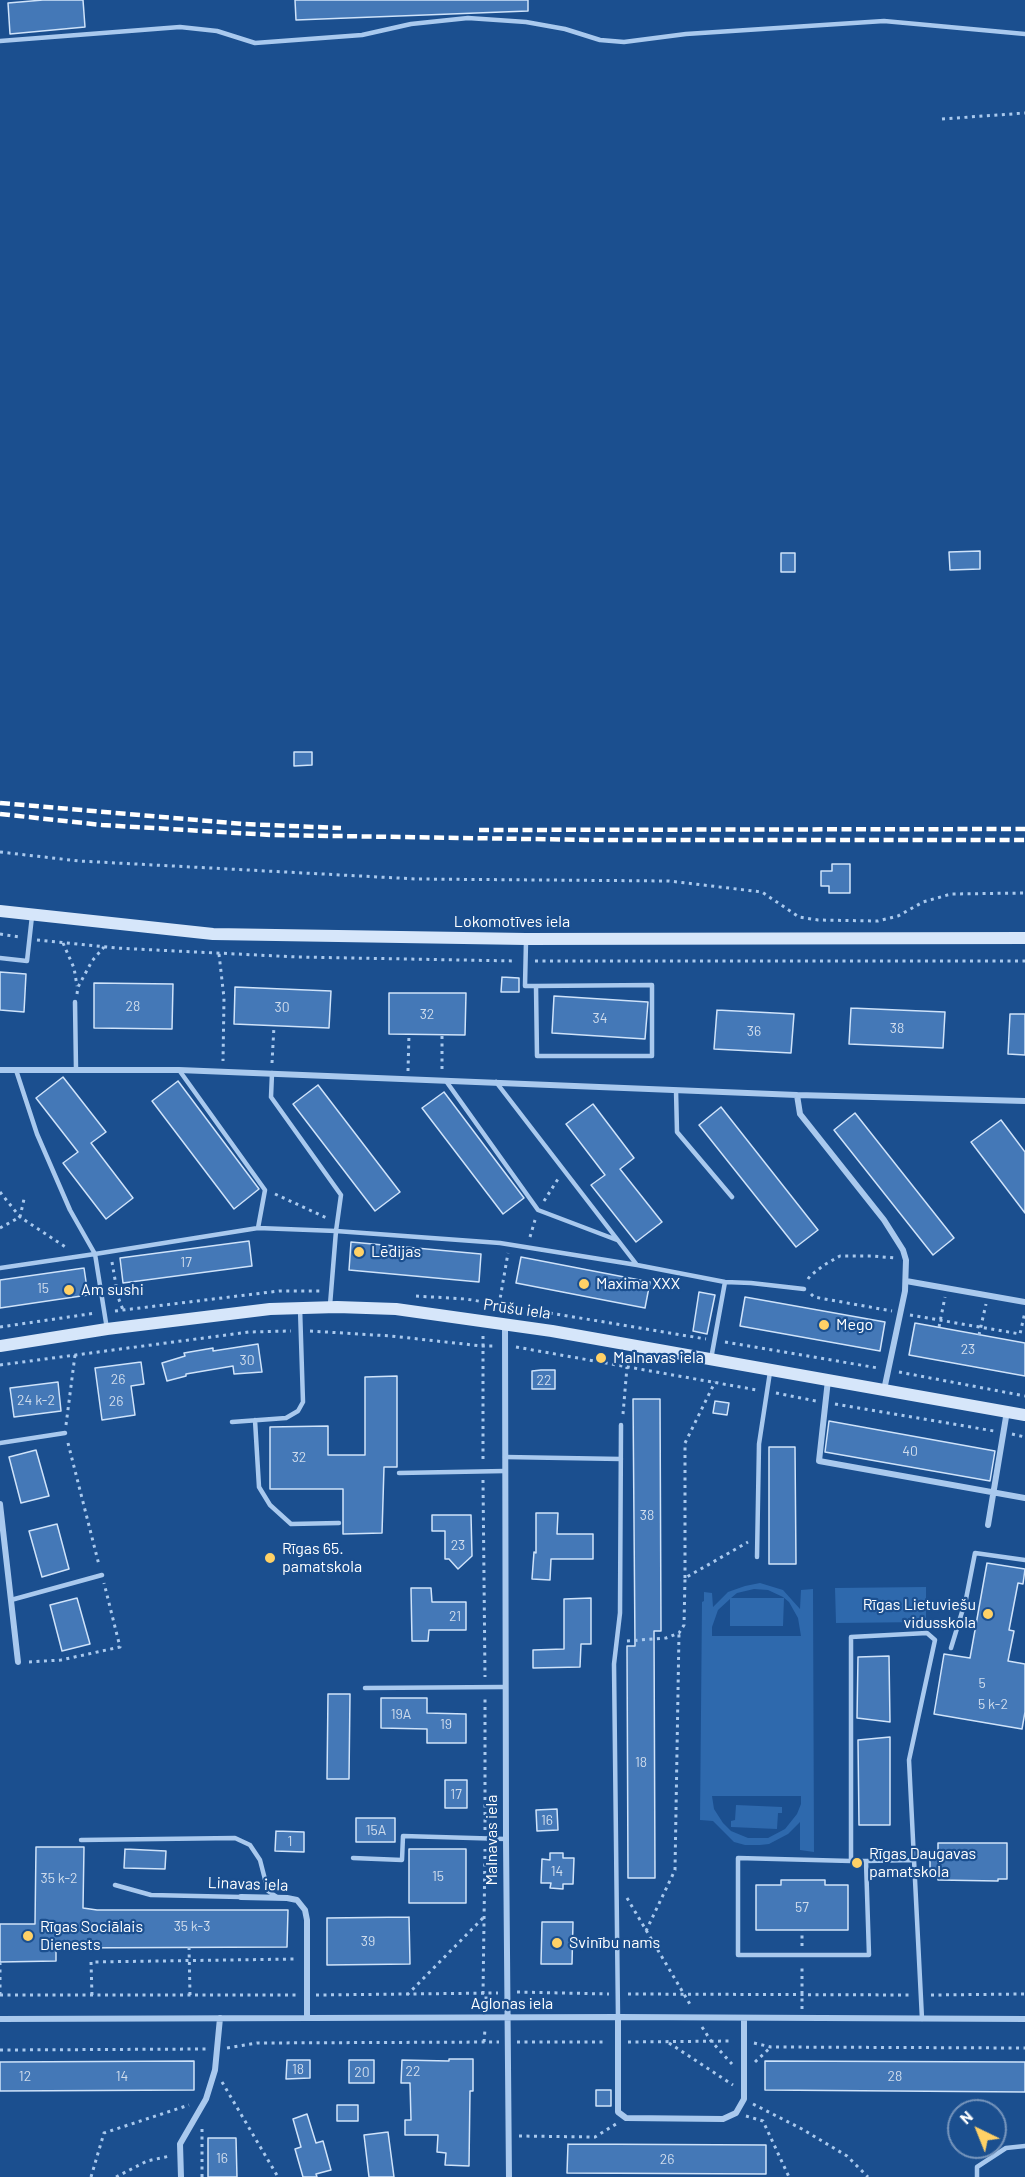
<!DOCTYPE html>
<meta charset="utf-8">
<style>
body{margin:0}
#map{position:relative;width:1025px;height:2177px;overflow:hidden;background:#1b4f8f;font-family:Barlow,sans-serif}
canvas{display:block}
.north{position:absolute;left:947px;top:2099px;width:60px;height:60px;box-sizing:border-box;background:#1b4f8f;border:2px solid #7695bc;border-radius:50%;rotate:317deg;font-size:16px;font-weight:700;line-height:24px;text-align:center;color:#fff}
.north::after{content:'';display:block;margin:auto;width:21px;height:27px;background:#ffd166;clip-path:polygon(50% 0,100% 100%,50% 72%,0 100%)}
</style>
<div id="map">
<canvas width="1025" height="2177"></canvas>
<div class="north">N</div>
</div>
<script>
const g = document.querySelector('canvas').getContext('2d');
g.lineJoin = 'round';
function paint(path, color) { g.fillStyle = color; g.fill(path, 'evenodd'); }
const shape = rows => new Path2D(rows.map(r => 'M' + r).join(''));
function trace(path, color, width, dash) { g.strokeStyle = color; g.lineWidth = width; g.lineCap = dash ? 'butt' : 'round'; g.setLineDash(dash || []); g.stroke(path); }
function write(font, color, halo, rows, align = 'center') {
  g.font = font + ' Barlow,sans-serif'; g.lineWidth = 4.5; g.setLineDash([]); g.textBaseline = 'middle'; g.strokeStyle = halo; g.fillStyle = color; for (const [text, x, y, turn = 0] of rows) {
    g.save(); g.translate(x, y); g.rotate((+turn || 0) * Math.PI / 180); g.textAlign = isNaN(turn) ? turn : align; if (halo) g.strokeText(text, 0, 0); g.fillText(text, 0, 0); g.restore();
  }
}
const green = shape([
 [760,1583,783,1590,800,1609,801,1590,813,1589,814,1852,800,1850,800,1822,788,1834,769,1844,760,1845,745,1845,734,1842,713,1821,700,1820,702,1602,704,1601,704,1592,712,1593,713,1607,728,1592,745,1586],
 [754,1589,768,1590,783,1597,789,1602,798,1618,801,1636,712,1636,712,1627,718,1610,730,1599,730,1626,783,1626,784,1598,731,1598,737,1593],
 [712,1796,801,1796,801,1804,797,1814,785,1829,768,1838,748,1838,731,1831,723,1823,714,1809],
 [926,1587,926,1622,836,1623,835,1588],
 [736,1805,782,1807,782,1813,778,1813,777,1829,731,1827,731,1821,735,1820]
]);
const building = shape([
 [43,0,83,0,85,27,10,34,8,3,43,0],
 [295,0,528,0,528,11,296,20,295,0],
 [980,551,980,569,950,570,949,552,980,551],
 [781,553,795,553,795,572,781,572,781,553],
 [294,752,312,752,312,765,294,766,294,752],
 [832,864,850,864,850,893,829,893,829,886,821,886,821,871,832,871,832,864],
 [0,972,26,974,24,1012,0,1010,0,972],
 [502,977,519,978,519,992,501,992,502,977],
 [94,983,173,984,172,1029,94,1028,94,983],
 [235,987,331,991,329,1028,234,1024,235,987],
 [389,993,466,993,465,1035,389,1034,389,993],
 [554,996,648,1002,645,1039,552,1033,554,996],
 [851,1008,945,1012,943,1048,849,1044,851,1008],
 [717,1010,794,1014,791,1053,714,1049,717,1010],
 [1010,1014,1025,1014,1025,1055,1008,1054,1010,1014],
 [63,1077,106,1132,91,1143,133,1198,106,1219,63,1163,78,1152,36,1098,63,1077],
 [178,1081,259,1189,234,1209,152,1101,178,1081],
 [318,1085,400,1192,375,1211,293,1104,318,1085],
 [444,1092,524,1198,503,1214,422,1108,444,1092],
 [593,1104,634,1158,620,1169,662,1222,636,1242,591,1185,605,1175,566,1124,593,1104],
 [721,1107,818,1230,796,1247,699,1125,721,1107],
 [855,1113,954,1238,933,1255,834,1130,855,1113],
 [1001,1120,1025,1152,1025,1213,971,1142,1001,1120],
 [249,1241,252,1266,123,1283,120,1258,249,1241],
 [351,1242,481,1254,479,1282,349,1270,351,1242],
 [521,1257,650,1282,645,1308,516,1283,521,1257],
 [84,1268,88,1295,0,1308,0,1280,84,1268],
 [699,1292,715,1295,707,1334,693,1331,699,1292],
 [745,1297,885,1322,880,1351,740,1326,745,1297],
 [915,1323,1025,1343,1025,1376,909,1355,915,1323],
 [258,1344,262,1372,234,1374,233,1366,186,1374,186,1376,167,1381,162,1363,185,1356,184,1353,213,1348,213,1351,258,1344],
 [141,1362,144,1384,131,1386,135,1415,102,1420,95,1368,141,1362],
 [541,1370,555,1370,555,1389,532,1389,532,1371,541,1370],
 [397,1376,397,1467,384,1467,382,1533,343,1534,343,1489,270,1489,270,1427,328,1426,328,1455,365,1455,365,1377,397,1376],
 [58,1382,61,1411,14,1417,10,1388,58,1382],
 [633,1399,660,1399,661,1631,654,1631,655,1878,628,1878,627,1646,635,1646,633,1399],
 [715,1401,729,1403,727,1415,713,1413,715,1401],
 [829,1421,995,1451,990,1481,825,1452,829,1421],
 [769,1447,795,1447,796,1564,769,1564,769,1447],
 [36,1450,49,1496,21,1503,9,1457,36,1450],
 [536,1513,558,1513,557,1534,593,1534,593,1559,551,1559,550,1580,532,1579,534,1552,536,1553,536,1513],
 [432,1515,471,1515,472,1556,458,1569,449,1559,445,1559,445,1531,432,1531,432,1515],
 [57,1524,69,1569,42,1577,29,1531,57,1524],
 [987,1563,1025,1569,1023,1584,1018,1583,1009,1630,1014,1631,1008,1661,1025,1664,1025,1712,1022,1729,934,1714,944,1654,970,1658,987,1563],
 [411,1588,431,1588,432,1602,466,1602,466,1630,429,1630,428,1641,412,1641,411,1588],
 [77,1598,90,1644,62,1651,50,1605,77,1598],
 [591,1598,591,1644,581,1644,580,1667,533,1668,533,1650,564,1649,564,1599,591,1598],
 [889,1656,890,1722,857,1718,858,1657,889,1656],
 [328,1694,350,1694,349,1779,327,1779,328,1694],
 [381,1698,427,1698,427,1713,466,1714,466,1743,427,1743,427,1729,381,1728,381,1698],
 [890,1737,890,1825,859,1825,858,1740,890,1737],
 [445,1780,467,1780,467,1808,445,1808,445,1780],
 [557,1809,558,1830,537,1831,536,1810,557,1809],
 [356,1818,395,1818,395,1842,356,1842,356,1818],
 [276,1831,304,1832,304,1852,275,1851,276,1831],
 [938,1843,1007,1843,1007,1879,998,1879,998,1881,938,1880,938,1870,930,1870,930,1852,938,1852,938,1843],
 [36,1847,84,1847,83,1908,97,1910,288,1910,287,1947,56,1948,56,1961,0,1962,0,1924,35,1924,36,1847],
 [125,1849,166,1851,165,1869,124,1868,125,1849],
 [409,1849,466,1849,466,1903,409,1903,409,1849],
 [550,1853,563,1853,563,1858,574,1858,573,1884,563,1884,563,1889,550,1888,551,1883,541,1883,542,1859,550,1860,550,1853],
 [781,1880,825,1880,825,1885,848,1885,848,1930,756,1930,756,1885,781,1885,781,1880],
 [409,1917,410,1964,327,1965,327,1918,409,1917],
 [542,1922,573,1922,572,1964,541,1964,542,1922],
 [449,2059,473,2059,473,2091,470,2091,469,2166,445,2165,446,2153,437,2152,438,2135,405,2135,405,2120,411,2120,410,2083,401,2083,402,2060,449,2061,449,2059],
 [287,2060,310,2060,310,2078,286,2079,287,2060],
 [349,2060,374,2060,374,2083,349,2083,349,2060],
 [194,2061,194,2090,0,2091,0,2062,194,2061],
 [765,2061,1025,2062,1025,2092,765,2090,765,2061],
 [596,2090,611,2090,611,2106,596,2106,596,2090],
 [337,2105,358,2105,358,2121,337,2121,337,2105],
 [307,2114,316,2143,323,2141,331,2170,316,2174,317,2177,303,2177,295,2149,301,2147,293,2119,307,2114],
 [388,2132,394,2177,369,2177,364,2135,388,2132],
 [208,2138,236,2138,237,2177,208,2177,208,2138],
 [568,2144,766,2145,766,2174,567,2173,568,2144]
]);
const path = shape([
 [942,119,1025,113],
 [0,852,79,861,416,879,669,881,762,892,799,917,818,920,878,921,898,916,923,902,951,894,1025,893],
 [0,934,19,937],
 [37,940,116,948,297,957,516,961],
 [63,943,74,968,77,986],
 [219,954,224,998,223,1061],
 [535,961,1025,961],
 [77,994,78,987,92,961,104,947],
 [272,1063,274,1026],
 [442,1069,442,1035],
 [408,1071,409,1034],
 [0,1192,20,1217,67,1248],
 [275,1194,329,1219],
 [544,1201,558,1179],
 [0,1228,20,1217,24,1199],
 [530,1237,535,1220],
 [112,1262,118,1297,123,1310],
 [808,1279,810,1276,824,1265,840,1256,872,1256,895,1258],
 [811,1294,814,1297,892,1311],
 [416,1296,466,1299,706,1339],
 [499,1305,508,1253],
 [115,1311,279,1291,323,1291],
 [910,1315,1020,1334,1025,1312],
 [0,1327,96,1313],
 [939,1327,945,1297],
 [310,1331,391,1336,482,1346,494,1346],
 [979,1335,986,1304],
 [483,1336,483,1461],
 [725,1342,878,1368],
 [516,1347,757,1390],
 [0,1365,249,1332,291,1331],
 [899,1372,1025,1396],
 [776,1393,816,1401],
 [835,1404,994,1431],
 [623,1414,627,1367],
 [66,1425,75,1355],
 [1012,1434,1025,1437],
 [68,1443,99,1565],
 [483,1480,485,1677],
 [685,1578,685,1443,715,1382],
 [627,1641,666,1638,679,1633,684,1625,685,1578,748,1542],
 [29,1662,61,1660,120,1647,104,1583],
 [485,1830,485,1696],
 [627,1898,691,2006],
 [646,1931,675,1870,679,1633],
 [802,1946,802,1930],
 [189,1947,190,1995],
 [517,1992,609,1994],
 [483,1994,485,1849],
 [628,1994,912,1995],
 [0,1995,297,1995],
 [0,1995,0,1962],
 [92,1995,91,1962,296,1959],
 [316,1995,498,1993],
 [407,1995,483,1918],
 [931,1995,1025,1994],
 [486,2007,486,1994],
 [802,2009,802,1965],
 [702,2027,711,2041,732,2064],
 [484,2042,485,2029],
 [517,2042,607,2042],
 [628,2042,733,2041],
 [669,2043,733,2085],
 [754,2043,771,2047,1025,2048],
 [227,2048,257,2043,499,2042],
 [0,2050,208,2049],
 [755,2062,771,2047],
 [222,2082,278,2177],
 [753,2104,802,2129,847,2156,868,2177],
 [746,2116,763,2121,789,2177],
 [519,2136,595,2137,616,2124],
 [91,2177,104,2133,189,2105],
 [116,2177,147,2161,170,2156],
 [202,2177,202,2128]
]);
const lane = shape([
 [0,41,180,27,217,31,255,43,362,35,411,24,468,18,526,22,565,29,600,40,624,42,686,34,884,21,1025,34],
 [526,941,525,986,536,986,652,985,652,1056,537,1056,536,986],
 [0,958,27,961,32,916],
 [75,1002,76,1069],
 [16,1070,37,1134,70,1210,95,1254,258,1228,336,1231,500,1243,637,1265],
 [179,1070,265,1190,258,1228],
 [272,1073,271,1097,341,1195,336,1231,330,1305],
 [446,1081,538,1210,617,1240],
 [496,1082,637,1265,725,1282,751,1283,804,1289],
 [676,1090,677,1132,732,1197],
 [0,1268,95,1254,107,1329],
 [711,1359,725,1282],
 [255,1420,259,1487,270,1505,291,1524,339,1523],
 [232,1422,286,1418,298,1411,303,1402,300,1308],
 [0,1443,65,1433],
 [505,1457,621,1459],
 [399,1473,505,1471],
 [757,1557,759,1444,770,1372],
 [11,1600,102,1575],
 [951,1648,966,1599,975,1553,1025,1560],
 [365,1688,505,1687],
 [81,1840,235,1838,250,1845,260,1860,268,1891,277,1897],
 [353,1858,402,1860,403,1836,506,1839],
 [851,1861,851,1637,927,1633,935,1640,909,1760,922,2019],
 [866,1861,869,1955,738,1955,738,1858,851,1861,866,1861,914,1860],
 [115,1885,151,1895,241,1897],
 [618,2017,614,1664,620,1613,621,1425],
 [977,2177,977,2167,1006,2148,1025,2146]
]);
const street = shape([
 [0,1070,179,1070,797,1095,1025,1101],
 [797,1095,800,1114,884,1220,903,1250,906,1260,905,1291,884,1390],
 [906,1281,1025,1302],
 [505,1324,506,1839,509,2177],
 [828,1380,819,1461,1025,1498],
 [0,1504,18,1662],
 [988,1525,1007,1411],
 [241,1897,287,1898,297,1900,305,1910,307,1920,307,2018],
 [618,2017,618,2112,626,2118,723,2119,736,2113,744,2099,744,2018],
 [0,2019,618,2017,1025,2019],
 [181,2177,180,2144,206,2099,215,2070,220,2018]
]);
const secondary = shape([
 [0,911,213,934,526,939,1025,938],
 [0,1346,107,1329,270,1309,337,1307,396,1309,552,1331,1025,1415]
]);
const rail = shape([
 [0,803,243,824,341,828],
 [0,814,102,825,271,835,593,840,1025,840],
 [479,830,1025,829]
]);
const markers = [
 [359,1252,6,"#ffd166"],
 [584,1284,6,"#ffd166"],
 [69,1290,6,"#ffd166"],
 [824,1325,6,"#ffd166"],
 [601,1358,6,"#ffd166"],
 [270,1558,6,"#ffd166"],
 [988,1614,6,"#ffd166"],
 [857,1863,6,"#ffd166"],
 [28,1936,6,"#ffd166"],
 [557,1943,6,"#ffd166"]
];
const numberNames = [
 ["28",133,1006],
 ["30",282,1007],
 ["32",427,1014],
 ["34",600,1018],
 ["38",897,1028],
 ["36",754,1031],
 ["17",186,1262],
 ["15",43,1288],
 ["23",968,1349],
 ["30",247,1360],
 ["26",118,1379],
 ["22",544,1380],
 ["24 k-2",36,1400],
 ["26",116,1401],
 ["40",910,1451],
 ["32",299,1457],
 ["38",647,1515],
 ["23",458,1545],
 ["21",455,1616],
 ["5",982,1683],
 ["5 k-2",993,1704],
 ["19A",401,1714],
 ["19",446,1724],
 ["18",641,1762],
 ["17",456,1794],
 ["16",547,1820],
 ["15A",376,1830],
 ["1",290,1841],
 ["14",557,1871],
 ["15",438,1876],
 ["35 k-2",59,1878],
 ["57",802,1907],
 ["35 k-3",192,1926],
 ["39",368,1941],
 ["18",298,2069],
 ["22",413,2071],
 ["20",362,2072],
 ["12",25,2076],
 ["14",122,2076],
 ["28",895,2076],
 ["16",222,2158],
 ["26",667,2159]
];
const streetNames = [
 ["Lokomotīves iela",512,922],
 ["Prūšu iela",517,1309,8],
 ["Malnavas iela",492,1840,-90],
 ["Linavas iela",248,1884,2],
 ["Aglonas iela",512,2004]
];
const poiNames = [
 ["Lēdijas",371,1252],
 ["Maxima XXX",596,1284],
 ["Am sushi",81,1290],
 ["Mego",836,1325],
 ["Malnavas iela",613,1358],
 ["Rīgas 65.",282,1549],
 ["pamatskola",282,1567],
 ["Rīgas Lietuviešu",976,1605,"right"],
 ["vidusskola",976,1623,"right"],
 ["Rīgas Daugavas",869,1854],
 ["pamatskola",869,1872],
 ["Rīgas Sociālais",40,1927],
 ["Dienests",40,1945],
 ["Svinību nams",569,1943]
];
paint(green, '#2e69ad');
paint(building, '#4478b7');
trace(building, '#cfe3fa', 1.5);
trace(path, '#a9c9ee', 3, [3, 4.5]);
trace(lane, '#a9c9ee', 4.5);
trace(street, '#a9c9ee', 6);
trace(secondary, '#d6e6fa', 12);
trace(rail, '#fff', 4.5, [10, 4.5]);
for (const [x, y, r, color] of markers) { const dot = new Path2D(); dot.arc(x, y, r, 0, 2 * Math.PI); g.fillStyle = color; g.fill(dot); trace(dot, '#1b4f8f', 2); }
write('14px', '#d0dded', null, numberNames);
write('16px', '#fff', '#1b4f8f', streetNames);
write('16px', '#fff', '#1b4f8f', poiNames, 'left');
</script>
